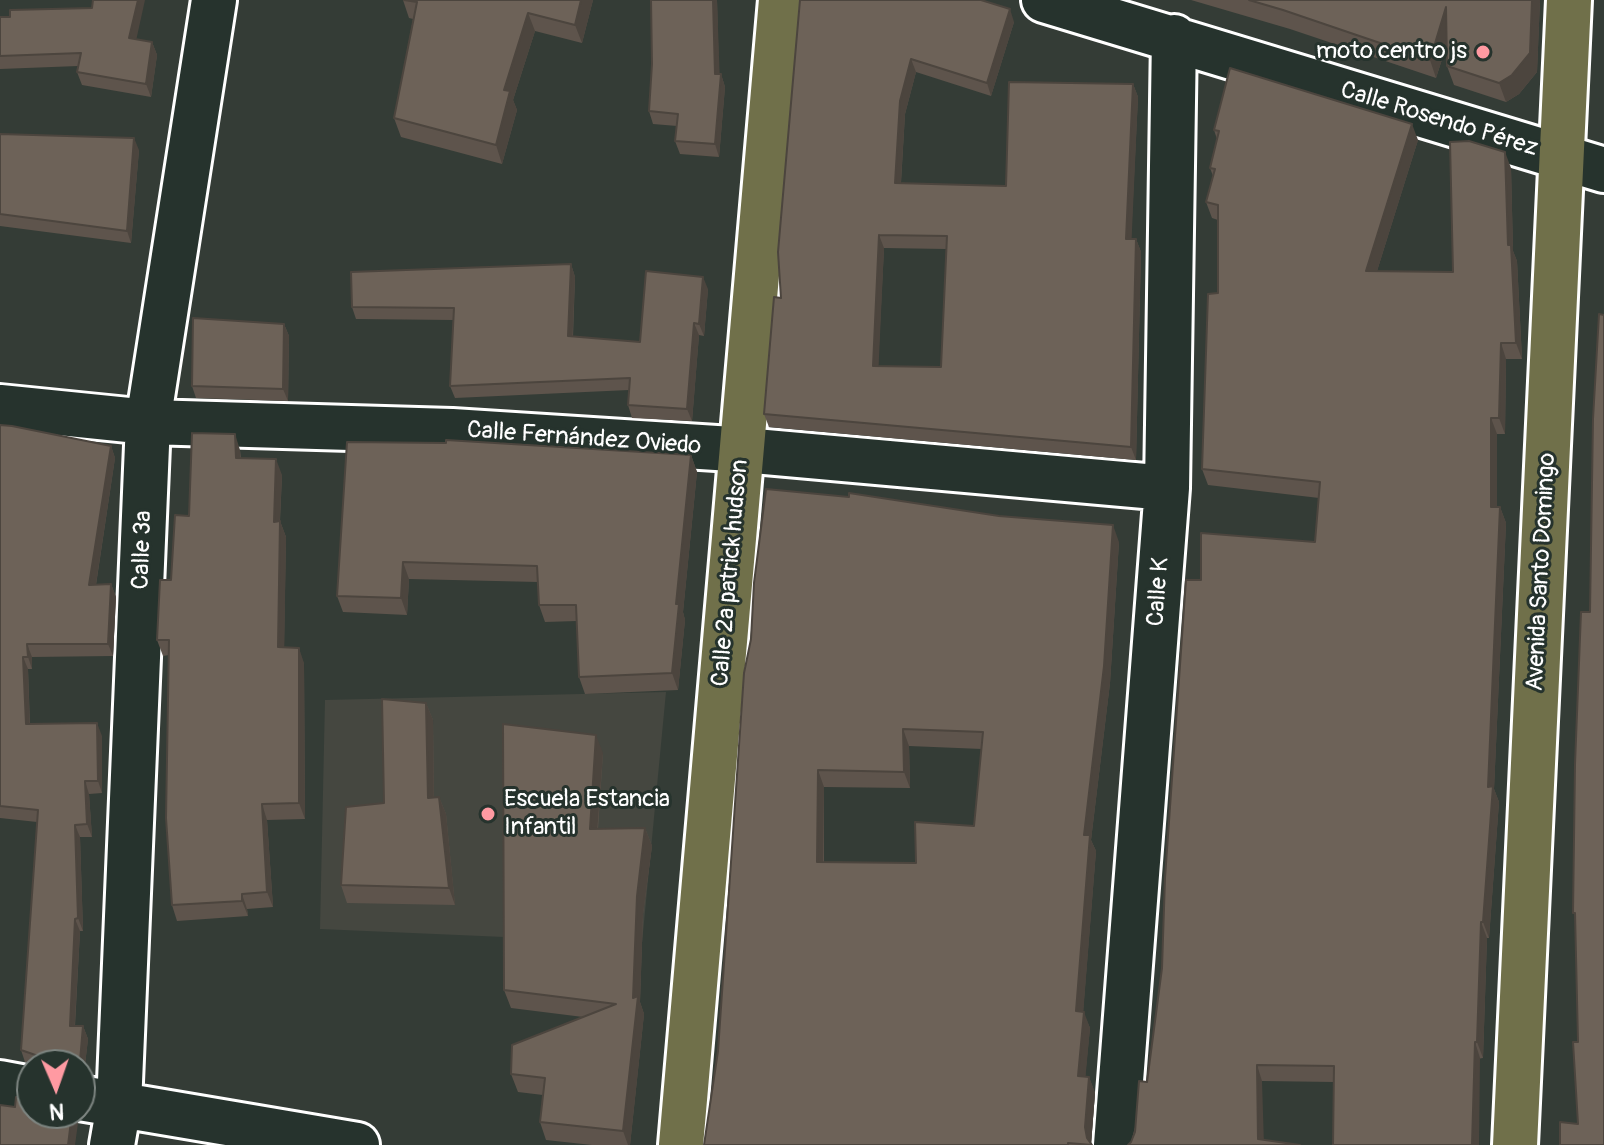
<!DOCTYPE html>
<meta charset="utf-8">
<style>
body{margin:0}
#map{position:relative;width:1604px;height:1145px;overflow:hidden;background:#343c36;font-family:Pangolin,sans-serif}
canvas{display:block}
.north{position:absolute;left:16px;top:1049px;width:80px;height:80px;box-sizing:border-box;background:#26332d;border:2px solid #7d8581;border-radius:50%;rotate:178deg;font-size:22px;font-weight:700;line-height:32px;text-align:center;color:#fff}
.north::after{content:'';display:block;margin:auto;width:28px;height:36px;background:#ff9aa2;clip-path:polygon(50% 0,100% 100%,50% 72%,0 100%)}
</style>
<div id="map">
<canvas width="1604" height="1145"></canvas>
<div class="north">N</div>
</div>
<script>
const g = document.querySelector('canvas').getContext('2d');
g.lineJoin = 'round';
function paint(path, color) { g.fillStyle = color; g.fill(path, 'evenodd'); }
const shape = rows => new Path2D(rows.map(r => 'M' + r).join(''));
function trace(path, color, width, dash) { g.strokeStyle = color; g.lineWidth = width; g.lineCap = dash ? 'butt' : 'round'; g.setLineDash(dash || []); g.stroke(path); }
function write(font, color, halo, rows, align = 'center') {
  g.font = font + ' Pangolin,sans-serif'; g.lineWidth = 6; g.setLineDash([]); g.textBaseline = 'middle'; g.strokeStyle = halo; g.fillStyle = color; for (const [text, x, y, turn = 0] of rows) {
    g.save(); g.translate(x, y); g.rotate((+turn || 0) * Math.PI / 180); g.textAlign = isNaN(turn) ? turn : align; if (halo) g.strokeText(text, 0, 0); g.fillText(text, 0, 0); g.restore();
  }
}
const built = shape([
 [666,692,642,943,320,929,325,700]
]);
const minor = shape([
 [1044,0,1604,170],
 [0,407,148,422,452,431,732,449,1167,488],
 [0,1083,32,1089],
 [80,1098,357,1145],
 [112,1145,119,1105,148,422,214,0],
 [1116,1145,1167,488,1174,37]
]);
const major = shape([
 [681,1145,781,0],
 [1515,1145,1569,0]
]);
const wall = shape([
 [403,0,593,0,582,43,535,31,513,100,517,110,502,164,401,137,394,118,413,19,409,18],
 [651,0,717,0,719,74,721,74,725,87,719,157,680,154,675,141,677,126,653,124,649,111,652,64],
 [800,0,1014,22,991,96,916,72,905,114,901,183,1006,186,1133,84,1138,97,1131,239,1136,239,1141,252,1136,460,769,427,764,414,781,298],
 [884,248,946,249,941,367,878,366],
 [1191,0,1540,0,1537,72,1519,94,1506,102,1454,85,1447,66,1447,44,1436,78,1290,29],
 [0,17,152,42,157,55,151,97,82,85,77,72,78,66,0,69],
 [1214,130,1418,140,1377,271,1453,272,1511,168,1513,251,1517,261,1522,359,1506,359,1505,434,1497,434,1497,507,1500,507,1506,523,1494,789,1499,802,1489,938,1487,938,1483,1058,1334,1082,1262,1081,1131,1142,1147,1082,1162,968,1201,580,1315,542,1319,498,1208,485,1202,469,1218,293,1218,220,1212,218,1206,202,1213,176,1210,168,1217,139],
 [0,134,139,150,131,243,0,226],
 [571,264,575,277,573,337,640,342,708,289,704,336,699,335,692,421,632,418,628,405,629,390,455,398,450,386,453,320,356,319,352,307],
 [284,324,289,336,288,401,196,398,192,386],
 [0,425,111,446,115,458,96,585,111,584,116,597,113,656,32,657,32,669,28,669,30,724,102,736,102,793,89,794,92,837,80,837,83,931,80,931,75,1026,83,1026,88,1039,84,1073,80,1074,80,1065,33,1065,25,1062,21,1050,37,822,0,818],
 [347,442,691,455,697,472,683,612,685,620,678,690,585,694,579,677,577,621,545,622,539,605,538,582,409,579,407,615,343,612,337,596],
 [240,450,241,458,282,475,280,521,286,537,284,647,304,663,305,819,267,820,273,907,247,909,248,916,177,921,172,905,169,655,163,656,157,640,171,580,189,516],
 [1119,542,1110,683,1091,840,1096,851,1083,1012,1090,1028,1085,1077,1089,1077,1095,1093,1091,1144,1092,1145,704,1145,718,1051,744,673],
 [909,746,982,749,974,826,916,863,824,862,824,787,910,788],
 [426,703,433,720,434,797,439,797,446,814,455,905,347,903,341,885,384,803],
 [603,753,598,829,645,828,652,846,643,914,640,1002,644,1014,630,1145,592,1145,546,1140,540,1122,543,1095,518,1092,511,1074,583,1017,511,1008,504,990]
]);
const shadedWall = shape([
 [138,0,145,0,134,50,129,38],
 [581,0,593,0,582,43,575,25],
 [713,0,717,0,720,84,721,74,725,87,719,157,715,144,715,74],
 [1532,0,1540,0,1537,72,1519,94,1506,102,1499,83],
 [1446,7,1453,25,1436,78,1430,60],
 [1010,9,1014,22,991,96,987,83],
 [528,13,535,31,513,100,517,110,502,164,496,145,504,90],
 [152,42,157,55,151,97,146,84],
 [911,59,916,72,905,114,900,196,895,183,900,101],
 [1133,84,1138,97,1131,252,1126,239],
 [1412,124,1418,140,1372,287,1366,271],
 [134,138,139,150,131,243,127,231],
 [1505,152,1511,168,1513,251,1517,261,1522,359,1516,343,1508,245],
 [879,235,884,248,878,379,873,366],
 [1136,239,1141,252,1136,460,1131,447],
 [571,264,575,277,572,349,568,336],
 [703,277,708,289,704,336,699,324],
 [694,323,699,335,692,421,687,409],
 [284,324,289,336,288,401,283,389],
 [1501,343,1506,359,1505,434,1499,418],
 [1491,418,1497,434,1497,523,1491,507],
 [235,434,240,450,241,473,236,458],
 [111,446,115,458,94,597,89,585],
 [691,455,697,472,683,612,685,620,678,690,672,673,676,604],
 [276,459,282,475,279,537,274,522],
 [1500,507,1506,523,1494,789,1499,802,1489,938,1483,922],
 [280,521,286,537,284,662,278,647],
 [1113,525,1119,542,1110,683,1091,840,1096,851,1082,1028,1076,1011,1084,835],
 [403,562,409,579,407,615,401,598],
 [111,584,116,597,113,656,108,644],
 [27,644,32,657,32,669,28,657],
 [299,648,304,663,305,819,299,803],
 [23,657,28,669,30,736,26,724],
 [426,703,433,720,434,815,428,798],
 [97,723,102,736,102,793,98,781],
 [903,729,909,746,910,788,904,772],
 [596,735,603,753,596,847,590,829],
 [818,770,824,787,823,878,817,862],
 [85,781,89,794,92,837,87,824],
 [439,797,446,814,455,905,449,888],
 [262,804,267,820,273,907,267,892],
 [75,825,80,837,83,931,78,918],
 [645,828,652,846,643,914,640,1002,644,1014,630,1145,628,1145,623,1131,633,998,637,896],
 [242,894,247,909,248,916,242,901],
 [75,919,80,931,74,1038,70,1026],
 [1481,922,1487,938,1483,1058,1477,1042],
 [1084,1012,1090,1028,1084,1093,1078,1076],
 [83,1026,88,1039,84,1073,80,1061],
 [1475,1042,1480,1058,1479,1145,1472,1145],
 [1257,1065,1262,1081,1264,1145,1258,1139],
 [1089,1077,1095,1093,1091,1145,1087,1138,1085,1127],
 [72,1113,74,1113,78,1123,75,1145,68,1145]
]);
const building = shape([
 [93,0,138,0,129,38,152,42,146,84,77,72,81,53,0,56,0,17,10,17,10,10,92,8,93,0],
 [404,0,581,0,575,25,528,13,504,90,510,91,496,145,394,118,417,2,404,0],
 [651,0,713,0,715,74,721,74,715,144,675,141,678,114,649,111,652,64,651,0],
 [800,0,981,0,1010,9,987,83,911,59,900,101,895,183,1006,186,1009,82,1133,84,1126,239,1136,239,1131,447,764,414,774,297,781,298,778,252,800,0],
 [879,235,947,236,941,367,873,366,879,235],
 [1249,0,1532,0,1530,53,1512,75,1499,83,1447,66,1446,7,1430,60,1283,10,1249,0],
 [1230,68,1412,124,1366,271,1453,272,1450,142,1469,141,1505,152,1508,245,1511,245,1516,343,1501,343,1499,418,1491,418,1491,507,1500,507,1488,787,1493,786,1483,922,1481,922,1477,1042,1475,1042,1472,1145,1333,1145,1334,1066,1257,1065,1258,1139,1300,1145,1128,1145,1131,1142,1135,1132,1139,1081,1147,1082,1162,968,1165,878,1186,580,1201,580,1201,533,1315,542,1320,482,1202,469,1208,294,1218,293,1218,205,1206,202,1215,169,1210,168,1219,131,1214,130,1230,68],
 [0,134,134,138,127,231,0,214,0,134],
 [571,264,568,336,640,342,646,271,703,277,699,324,694,323,687,409,628,405,630,378,450,386,454,308,352,307,351,272,571,264],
 [1599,314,1604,315,1604,1145,1560,1145,1560,1122,1578,1124,1573,1042,1578,1042,1575,913,1573,913,1575,764,1581,612,1590,612,1593,419,1599,314],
 [193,318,284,324,283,389,192,386,193,318],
 [0,425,12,426,111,446,89,585,111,584,108,644,27,644,28,657,23,657,26,724,97,723,98,781,85,781,87,824,75,825,78,918,75,919,70,1026,83,1026,80,1061,66,1062,62,1065,49,1065,44,1058,21,1050,38,810,0,806,0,425],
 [192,433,235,434,236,458,276,459,274,522,280,521,278,647,299,648,299,803,262,804,267,892,242,894,242,901,172,905,166,818,169,640,157,640,160,580,171,580,175,515,189,516,192,433],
 [446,440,691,455,676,604,679,604,672,673,579,677,576,605,539,605,537,566,403,562,401,598,337,596,347,442,446,443,446,440],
 [766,489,849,497,849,493,999,516,1113,525,1104,666,1084,835,1090,835,1076,1011,1084,1012,1078,1076,1089,1077,1085,1127,1087,1138,1092,1145,1068,1143,1068,1145,704,1145,718,1051,744,673,751,639,754,583,766,489],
 [903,729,983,732,974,826,915,822,916,863,817,862,818,770,904,772,903,729],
 [382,699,426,703,428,798,439,797,449,888,341,885,346,807,384,803,382,699],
 [503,724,596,735,590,829,645,828,637,896,633,998,638,996,623,1131,540,1122,545,1078,511,1074,512,1045,616,1004,504,990,503,724],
 [16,1097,32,1097,32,1113,72,1113,68,1145,0,1145,0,1105,15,1107,16,1097]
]);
const markers = [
 [1483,52,8,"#ff9aa2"],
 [488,814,8,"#ff9aa2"]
];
const poiNames = [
 ["moto centro js",1467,52],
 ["Escuela Estancia",504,800,"left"],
 ["Infantil",504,828,"left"]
];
const streetNames = [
 ["Calle Rosendo Pérez",1439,120,17],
 ["Calle Fernández Oviedo",584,439,4],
 ["Calle 3ª",143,550,-88],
 ["Avenida Santo Domingo",1542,572,-87],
 ["Calle 2ª patrick hudson",731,573,-85],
 ["Calle K",1159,592,-86]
];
paint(built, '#454740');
trace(minor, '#fff', 50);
trace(major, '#fff', 50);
trace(minor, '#26332d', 44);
trace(major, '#70704a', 44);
paint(wall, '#5e544c');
paint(shadedWall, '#4c453e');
paint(building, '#6d6258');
trace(building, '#4c453e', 2);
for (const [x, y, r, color] of markers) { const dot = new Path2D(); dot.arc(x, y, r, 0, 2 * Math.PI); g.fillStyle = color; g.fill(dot); trace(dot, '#26332d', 3); }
write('24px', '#fff', '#26332d', poiNames, 'right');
write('24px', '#fff', '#26332d', streetNames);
</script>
